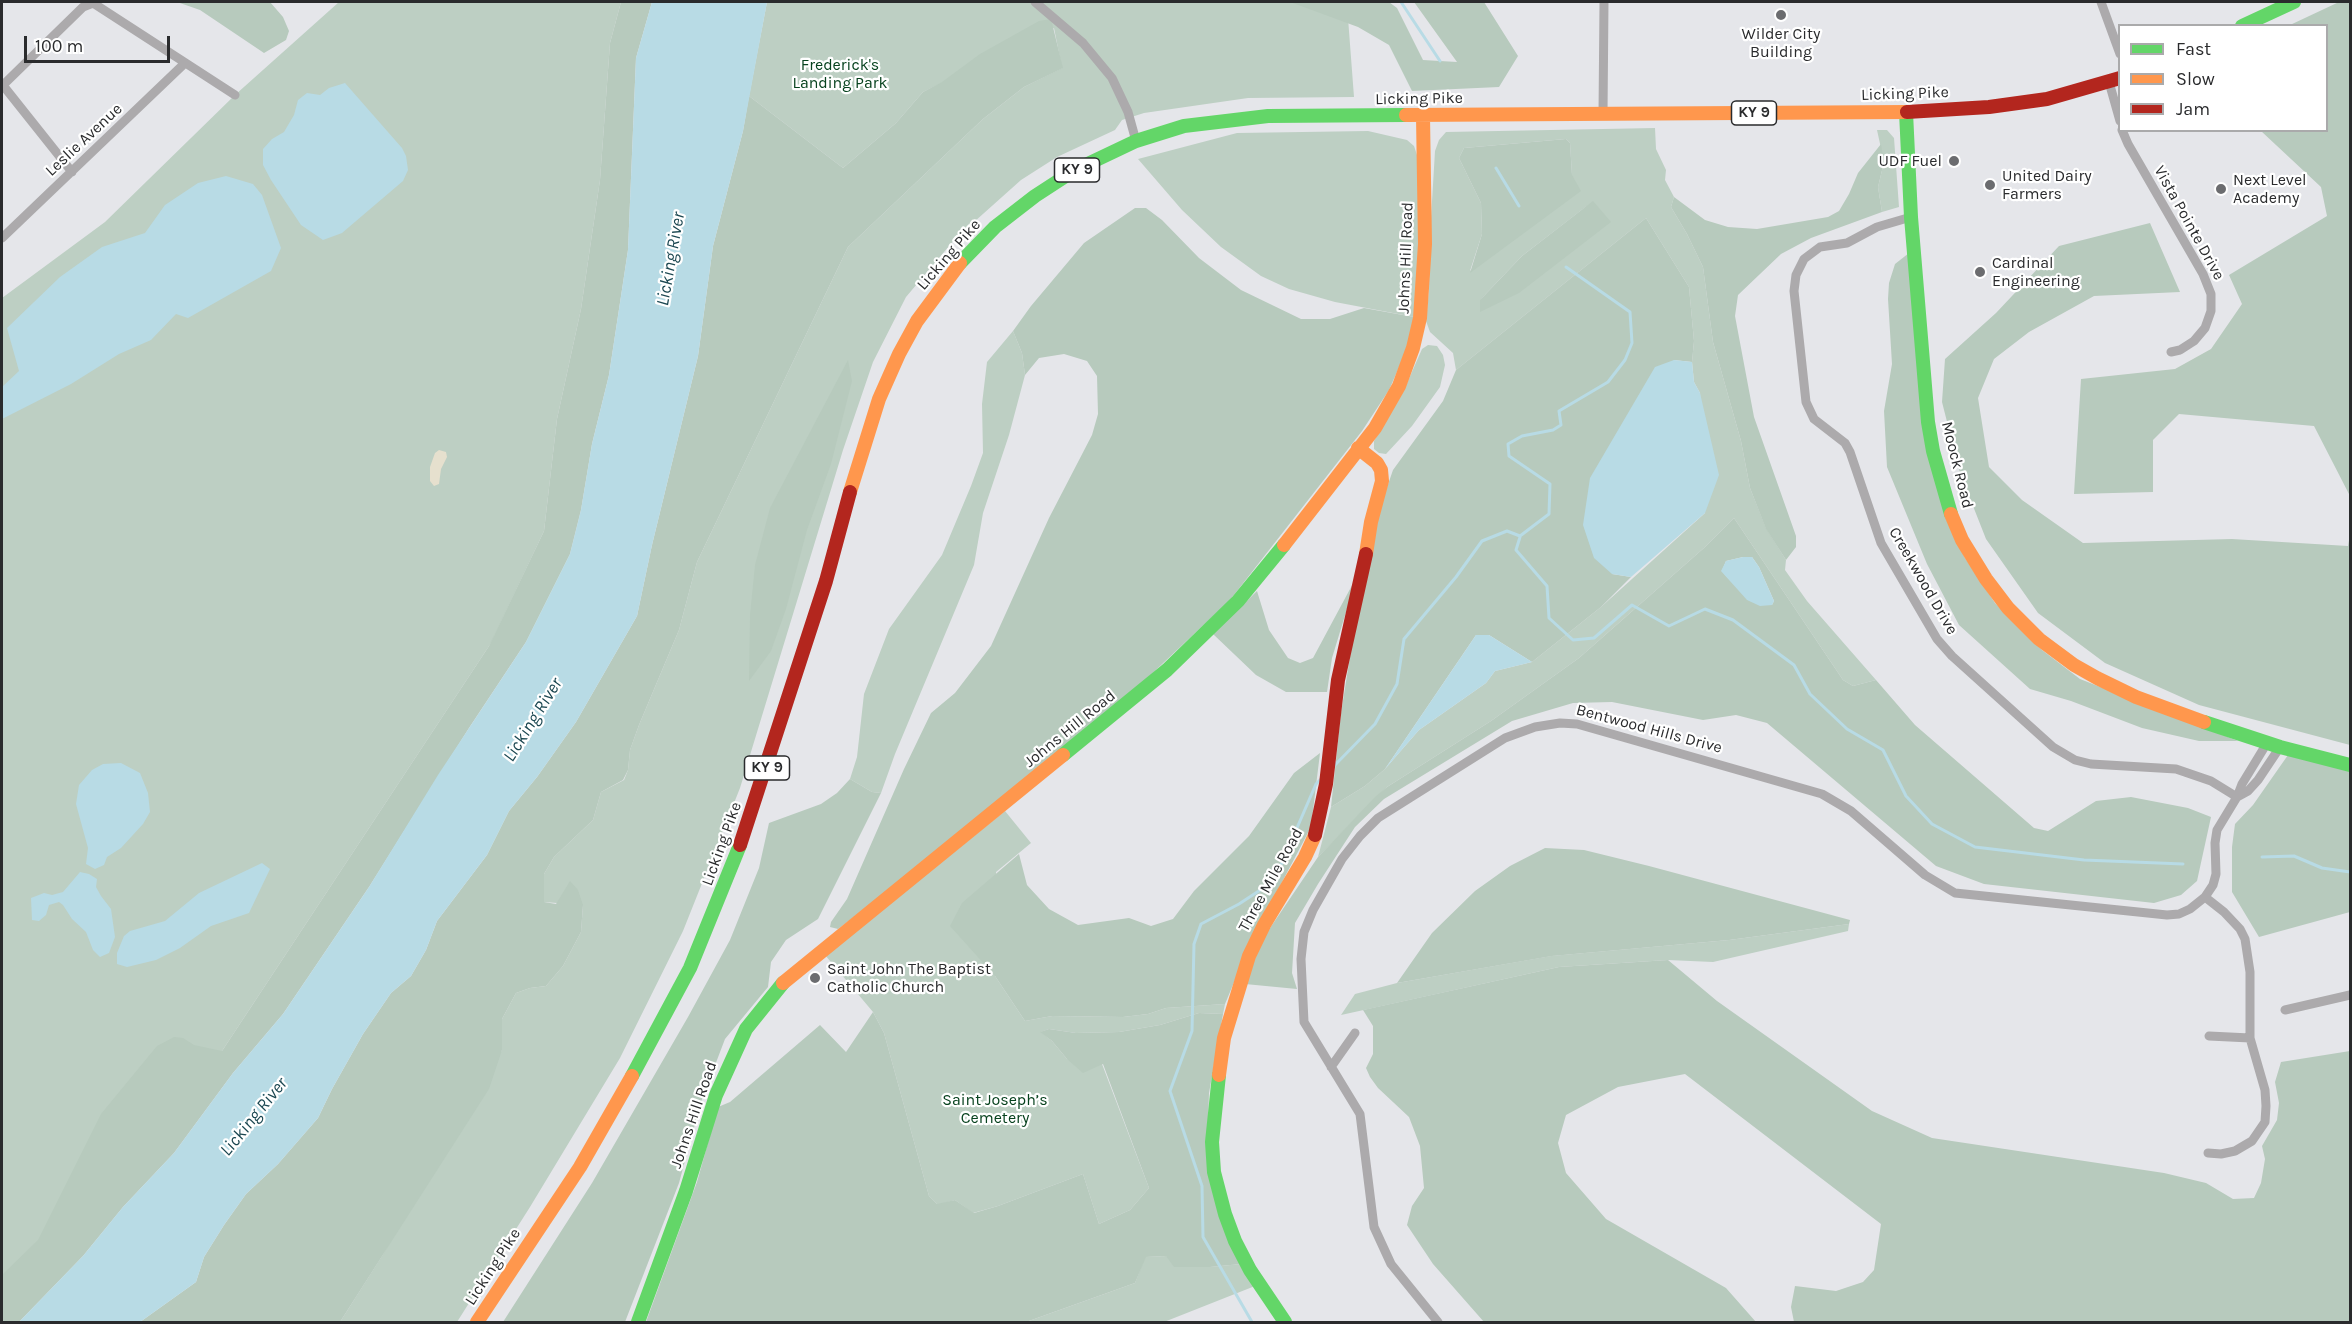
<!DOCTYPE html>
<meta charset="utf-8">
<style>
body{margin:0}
#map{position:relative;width:2352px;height:1324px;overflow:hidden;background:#e5e6ea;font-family:Karla,sans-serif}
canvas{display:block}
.frame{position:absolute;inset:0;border:3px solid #2a2b2d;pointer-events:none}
.legend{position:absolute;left:2118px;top:24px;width:210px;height:108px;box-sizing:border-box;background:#fff;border:2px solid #aaaaab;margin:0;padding:8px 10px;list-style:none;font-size:18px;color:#2a2b2d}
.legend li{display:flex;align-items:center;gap:12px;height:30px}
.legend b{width:30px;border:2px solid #aaaaab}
.scale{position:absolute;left:24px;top:36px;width:146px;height:27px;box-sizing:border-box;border:3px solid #2a2b2d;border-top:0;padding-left:8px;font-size:18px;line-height:21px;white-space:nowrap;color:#2a2b2d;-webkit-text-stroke:4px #fff;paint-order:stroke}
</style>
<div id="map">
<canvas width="2352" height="1324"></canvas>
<div class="frame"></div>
<ul class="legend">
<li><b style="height:8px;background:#63d668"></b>Fast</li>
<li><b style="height:8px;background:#ff974d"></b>Slow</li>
<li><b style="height:8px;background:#b3261e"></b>Jam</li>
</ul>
<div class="scale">100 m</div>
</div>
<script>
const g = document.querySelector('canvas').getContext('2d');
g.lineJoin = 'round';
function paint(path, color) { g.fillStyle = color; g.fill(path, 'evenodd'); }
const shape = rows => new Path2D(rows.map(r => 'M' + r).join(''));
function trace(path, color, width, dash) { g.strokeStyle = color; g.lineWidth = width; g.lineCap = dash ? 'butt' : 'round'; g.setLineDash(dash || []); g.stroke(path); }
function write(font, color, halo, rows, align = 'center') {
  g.font = font + ' Karla,sans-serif'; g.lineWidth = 4.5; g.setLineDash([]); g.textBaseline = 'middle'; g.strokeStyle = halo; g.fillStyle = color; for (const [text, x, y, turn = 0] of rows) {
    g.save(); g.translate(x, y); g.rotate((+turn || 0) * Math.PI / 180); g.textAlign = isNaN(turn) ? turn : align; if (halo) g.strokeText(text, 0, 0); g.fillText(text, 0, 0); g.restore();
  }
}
const green = shape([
 [339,2,621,2,610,43,600,180,581,309,557,419,544,531,491,643,222,1051,2,1319,2,298,105,222,235,95],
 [767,2,1300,2,1348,18,1354,97,1248,98,1144,113,1122,120,1115,130,1057,157,1021,180,955,239,906,297,873,362,843,450,740,788,683,931,620,1058,530,1207,457,1322,340,1322,382,1256,502,1050,502,1019,516,993,530,988,546,986,563,966,581,932,583,905,544,902,544,874,554,857,593,820,601,792,624,780,628,770,630,750,639,725,679,630,697,562,848,247,983,119,1024,87,1062,68,1054,28,923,92,896,123,843,168,749,96],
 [1655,128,1656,149,1666,170,1665,180,1674,197,1671,207,1687,234,1703,267,1713,342,1741,441,1750,488,1766,528,1786,560,1785,570,1807,601,1876,680,1853,686,1843,680,1734,518,1705,547,1579,658,1491,721,1387,787,1318,857,1331,807,1365,786,1385,769,1419,730,1486,683,1495,671,1532,662,1601,607,1705,513,1700,393,1694,382,1692,362,1694,341,1689,287,1646,218,1456,370,1453,353,1430,332,1426,321,1429,290,1430,235,1435,151,1439,140,1446,132],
 [1566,139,1570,143,1572,175,1470,271,1482,234,1481,203,1459,158,1464,148],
 [1588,205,1480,300,1522,256],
 [1877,130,1887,130,1894,138,1899,207,1882,212,1878,187,1884,162],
 [1368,131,1407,140,1414,146,1418,158,1419,276,1414,317,1335,302,1289,289,1261,276,1221,247,1182,210,1138,159,1237,133],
 [1013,331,1022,353,1025,375,1009,435,983,513,974,565,895,754,881,793,872,792,850,779,857,757,864,694,889,629,942,555,971,486,983,453,982,404,987,362],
 [1428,345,1437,346,1443,355,1445,365,1440,387,1412,426,1386,454,1379,453,1374,449,1374,441,1404,390,1422,349],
 [1005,811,1031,843,996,872,995,976,1025,1021,1052,1016,1123,1017,1148,1014,1166,1008,1225,1004,1223,1014,1199,1013,1160,1025,1119,1032,1076,1033,1049,1029,1041,1032,1052,1041,1067,1059,1102,1064,1149,1188,1130,1210,1099,1224,1083,1174,998,1206,973,1213,955,1200,938,1205,929,1196,884,1033,873,1012,825,955],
 [1849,924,1848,931,1713,962,1668,960,1559,967,1341,1015,1355,994,1397,983,1551,956,1729,940],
 [1166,1256,1210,1267,1241,1264,1255,1286,1164,1322,1026,1322,1135,1283,1145,1257]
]);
const forest = shape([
 [177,2,270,2,283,17,289,31,286,40,264,53,200,10],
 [621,2,652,2,636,58,628,250,609,375,592,444,581,510,570,554,526,642,469,728,369,887,283,1014,233,1073,174,1153,123,1207,83,1256,19,1322,2,1322,2,1275,38,1240,101,1114,157,1046,174,1037,183,1038,194,1045,222,1051,489,646,544,531,557,419,581,309,600,180,610,43],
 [1290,2,1389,2,1397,8,1423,60,1457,62,1414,2,1484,2,1518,56,1499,87,1412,91,1389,45,1358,27],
 [2339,2,2350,2,2350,496,2314,426,2179,414,2153,440,2153,492,2074,494,2081,379,2175,369,2211,349,2242,304,2229,275,2327,216,2321,187,2261,131,2326,130,2326,26,2290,25],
 [1051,19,1063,68,1024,87,983,119,848,247,697,562,679,630,639,725,630,750,628,770,623,780,601,792,593,820,554,857,544,874,544,902,556,904,570,881,578,890,583,905,581,932,563,966,546,986,530,988,516,993,502,1019,502,1050,489,1089,340,1322,140,1322,196,1282,204,1257,224,1225,246,1194,278,1164,318,1118,332,1089,363,1034,391,993,411,976,426,950,437,921,487,855,509,811,537,777,576,722,637,616,652,545,698,356,713,246,743,131,749,96,843,168,896,123,923,92,942,82,980,54,1039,21],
 [1566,139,1570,143,1572,175,1581,191,1470,273,1482,234,1481,203,1459,158,1464,148],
 [1881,144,1884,162,1878,187,1882,212,1811,238,1781,254,1738,295,1735,316,1754,417,1796,536,1796,547,1786,560,1766,529,1750,488,1741,441,1713,342,1703,267,1687,234,1671,207,1674,197,1705,220,1728,227,1757,229,1828,217,1839,211,1849,194,1858,173],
 [1593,201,1611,222,1519,293,1480,312,1480,300,1522,256],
 [1135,208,1146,208,1162,220,1199,258,1241,290,1301,319,1330,319,1364,308,1414,317,1407,349,1389,390,1362,431,1230,600,1142,683,871,904,838,929,830,927,831,922,847,899,904,769,931,713,955,693,991,646,1049,518,1092,435,1098,414,1097,376,1087,361,1064,354,1039,358,1025,375,1022,353,1013,331,1031,306,1084,243],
 [1646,218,1689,287,1694,341,1692,362,1674,360,1612,574,1631,577,1601,607,1532,662,1489,635,1476,635,1385,769,1365,786,1331,807,1341,713,1353,638,1372,544,1383,499,1393,470,1443,401,1456,370],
 [2150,223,2180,292,2094,296,2029,332,1994,359,1978,398,1989,467,2022,500,2083,543,2232,539,2348,546,2350,534,2350,745,2199,705,2105,663,2038,613,1986,539,1960,473,1942,402,1945,359,1996,313,2059,246],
 [1909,253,1946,519,1965,558,1995,603,2042,650,2080,679,2238,741,2199,741,2142,728,2071,701,2030,689,1959,625,1927,564,1887,467,1884,411,1892,364,1888,299,1889,283,1895,264],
 [848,360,852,381,831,464,807,530,786,609,771,651,749,681,750,615,755,565,770,508],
 [1734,518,1843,680,1853,686,1876,680,1915,725,2034,828,2048,831,2096,801,2131,797,2188,808,2211,817,2197,881,2181,895,2154,903,1984,884,1936,866,1767,723,1736,715,1703,720,1612,702,1573,703,1512,721,1384,799,1355,827,1318,884,1295,923,1292,973,1297,989,1245,984,1262,940,1318,857,1375,797,1387,787,1491,721,1579,658,1705,547],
 [1743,557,1752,557,1759,567,1774,601,1772,605,1729,579,1722,571,1726,561],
 [1357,576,1332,658,1327,692,1286,692,1256,675,1213,634,1257,591,1269,630,1288,658,1300,663,1313,658],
 [1320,753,1311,827,1252,939,1225,1004,1166,1008,1148,1014,1123,1017,1052,1016,1025,1021,995,976,950,926,962,903,1019,854,1027,885,1049,909,1078,925,1129,918,1151,926,1173,919,1194,891,1249,836,1294,773],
 [2288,755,2350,770,2350,912,2259,937,2232,892,2232,847,2235,824,2253,805],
 [850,779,872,792,881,793,818,919,786,940,771,962,768,987,725,1039,701,1102,679,1183,625,1322,503,1322,592,1183,688,1017,730,940,759,868,769,823,821,804,837,793],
 [1545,848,1584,850,1649,866,1850,920,1849,924,1729,940,1552,956,1397,983,1432,933,1475,891,1510,866],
 [1668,960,1717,1001,1872,1111,1932,1138,2164,1173,2206,1183,2233,1199,2254,1198,2261,1183,2265,1159,2262,1146,2277,1120,2279,1103,2275,1082,2281,1062,2350,1051,2350,1322,1794,1322,1791,1307,1795,1286,1836,1291,1863,1282,1874,1270,1881,1224,1685,1074,1618,1087,1566,1115,1558,1143,1566,1173,1606,1219,1726,1288,1756,1322,1484,1322,1433,1264,1407,1225,1412,1206,1424,1188,1420,1146,1409,1117,1378,1088,1370,1077,1366,1068,1373,1054,1373,1026,1363,1010,1559,967],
 [873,1012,884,1033,929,1196,937,1204,955,1200,974,1213,998,1206,1083,1174,1099,1224,1130,1210,1149,1188,1103,1064,1083,1073,1067,1059,1052,1041,1040,1032,1049,1029,1076,1033,1119,1032,1160,1025,1199,1013,1223,1014,1209,1093,1207,1150,1241,1264,1210,1267,1174,1267,1166,1256,1146,1257,1135,1283,1026,1322,646,1322,697,1182,718,1107,730,1102,820,1025,846,1052]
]);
const sand = shape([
 [439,450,446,452,447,457,441,469,439,484,434,486,430,481,430,467,435,453]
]);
const water = shape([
 [652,2,767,2,743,131,713,246,698,356,652,545,637,616,576,722,537,777,509,811,487,855,437,921,426,950,411,976,391,993,363,1034,332,1089,318,1118,278,1164,246,1194,224,1225,204,1257,196,1282,140,1322,19,1322,83,1256,123,1207,174,1153,233,1073,283,1014,369,887,438,775,526,642,570,554,581,510,592,444,609,375,628,250,636,58],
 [345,83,402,148,406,156,408,170,403,181,342,233,323,240,301,225,271,180,263,165,263,149,272,139,284,132,294,115,298,100,307,93,320,95,329,88],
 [226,176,253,184,262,195,281,248,271,271,188,318,176,314,151,340,119,354,71,384,2,419,2,387,19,371,7,328,60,277,102,247,145,233,165,205,198,183],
 [1674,360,1692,362,1694,382,1700,393,1719,475,1705,513,1631,577,1612,574,1594,558,1583,525,1590,478,1655,367],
 [1743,557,1752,557,1759,567,1774,601,1772,605,1760,606,1747,600,1721,571,1726,561],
 [1476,635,1489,635,1532,662,1495,671,1486,683,1419,730,1385,769],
 [121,763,140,773,148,793,150,812,143,824,121,848,107,857,104,865,95,869,86,864,88,848,76,804,79,785,92,770,103,764],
 [262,863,270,869,249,913,211,926,180,948,156,960,127,967,117,964,117,953,124,936,130,931,165,921,199,893],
 [80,872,89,874,97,879,96,887,101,896,111,909,115,937,109,953,100,957,93,950,86,932,72,919,63,905,59,902,49,905,46,915,39,921,32,920,31,898,44,893,52,895,63,892]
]);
const stream = shape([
 [1401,2,1440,61],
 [1496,168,1519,206],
 [1520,537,1516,550,1547,586,1549,618,1573,640,1594,638,1632,605,1669,626,1705,609,1733,620,1794,665,1810,694,1847,729,1883,750,1906,796,1932,824,1975,847,2084,860,2183,864],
 [1334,766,1375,724,1397,684,1404,639,1456,577,1482,541,1507,531,1520,536,1549,514,1550,484,1509,456,1508,444,1522,436,1553,430,1561,425,1559,411,1608,382,1625,360,1632,343,1630,312,1566,267],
 [2262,857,2294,856,2322,868,2350,872],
 [1252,1322,1203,1237,1202,1186,1170,1091,1192,1031,1194,944,1201,924,1239,904,1274,881,1316,784,1321,779]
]);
const street = shape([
 [1035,2,1083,43,1112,78,1128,112,1136,141],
 [2101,2,2120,54],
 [2109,82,2120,121],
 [2,84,72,172],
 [2,86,83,7,93,3,235,95],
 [1603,114,1604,2],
 [2122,130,2128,144,2203,274,2211,294,2211,311,2205,328,2194,341,2180,350,2171,352],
 [1911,217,1877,227,1847,243,1820,247,1804,259,1796,275,1794,291,1806,402,1814,419,1845,443,1850,452,1881,543,1937,639,1952,656,2053,747,2075,760,2091,764,2176,769,2211,781,2237,797],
 [2,238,185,63],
 [2237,797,2248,791,2258,780,2280,747],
 [2205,897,2224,912,2240,929,2245,939,2250,972,2250,1038,2265,1090,2266,1106,2265,1122,2252,1141,2235,1151,2221,1154,2208,1153],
 [2285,1010,2350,995],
 [2209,1036,2250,1038],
 [1331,1067,1355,1033],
 [1438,1322,1391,1264,1374,1227,1360,1114,1304,1022,1301,959,1304,932,1313,910,1342,859,1360,836,1378,818,1505,738,1535,727,1560,723,1577,724,1822,794,1851,811,1925,875,1955,893,2167,915,2179,914,2190,909,2205,897,2213,885,2216,874,2215,843,2217,830,2237,797,2242,784,2267,743]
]);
const fast = shape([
 [2242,26,2294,2],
 [1906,112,1911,217,1928,422,1933,451,1951,514],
 [960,263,995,227,1035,196,1075,170,1136,141,1184,126,1268,116,1406,115],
 [2204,722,2280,747,2350,765],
 [1063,755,1167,670,1238,601,1284,545],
 [1219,1075,1212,1142,1214,1172,1225,1214,1235,1241,1250,1270,1285,1322],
 [632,1076,690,968,740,845],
 [638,1322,686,1191,716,1095,746,1029,783,983]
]);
const slow = shape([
 [1406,115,1907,112],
 [1358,448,1377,463,1381,470,1382,481,1371,522,1366,554],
 [850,492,879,399,899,354,917,321,960,263],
 [1951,514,1962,540,1986,579,2008,608,2039,639,2074,665,2097,678,2136,697,2204,722],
 [1284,545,1375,428,1399,386,1413,348,1420,318,1425,244,1423,116],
 [783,983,1063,755],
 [1219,1075,1224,1038,1249,956,1264,925,1305,857,1315,835],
 [477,1322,580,1167,632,1076]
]);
const jam = shape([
 [1907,112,1989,107,2047,99,2120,78],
 [1315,835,1326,784,1338,680,1366,554],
 [740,845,826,581,850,492]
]);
const markers = [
 [1781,15,6,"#6b6c6f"],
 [1954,161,6,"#6b6c6f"],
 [1990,185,6,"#6b6c6f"],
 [2221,189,6,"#6b6c6f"],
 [1980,272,6,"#6b6c6f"],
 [815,978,6,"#6b6c6f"]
];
const shields = [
 [1754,113,45],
 [1077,170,45],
 [767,768,45]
];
const shieldNames = [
 ["KY 9",1754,113],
 ["KY 9",1077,170],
 ["KY 9",767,768]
];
const poiNames = [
 ["Wilder City",1781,34,"center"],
 ["Building",1781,52,"center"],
 ["UDF Fuel",1942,161,"right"],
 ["United Dairy",2002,176],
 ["Farmers",2002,194],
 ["Next Level",2233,180],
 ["Academy",2233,198],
 ["Cardinal",1992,263],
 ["Engineering",1992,281],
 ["Saint John The Baptist",827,969],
 ["Catholic Church",827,987]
];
const parkNames = [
 ["Frederick's",840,65],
 ["Landing Park",840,83],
 ["Saint Joseph’s",995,1100],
 ["Cemetery",995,1118]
];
const streetNames = [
 ["Licking Pike",1905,94,-2],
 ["Licking Pike",1419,99,-1],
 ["Leslie Avenue",84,140,-43],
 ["Vista Pointe Drive",2189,223,61],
 ["Licking Pike",949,255,-49],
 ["Johns Hill Road",1406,258,-88],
 ["Moock Road",1957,465,76],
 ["Creekwood Drive",1923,581,60],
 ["Johns Hill Road",1070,729,-39],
 ["Bentwood Hills Drive",1649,729,15],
 ["Licking Pike",722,844,-70],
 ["Three Mile Road",1271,880,-61],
 ["Johns Hill Road",694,1115,-71],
 ["Licking Pike",493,1267,-57]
];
const waterNames = [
 ["Licking River",671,259,-80],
 ["Licking River",533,720,-58],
 ["Licking River",254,1117,-51]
];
paint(green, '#bdcfc3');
paint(forest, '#b7cabd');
paint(sand, '#e6e0ce');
paint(water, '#b8dbe5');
trace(stream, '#b8dbe5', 3);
trace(street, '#acaaac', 9);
trace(fast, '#63d668', 14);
trace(slow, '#ff974d', 14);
trace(jam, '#b3261e', 14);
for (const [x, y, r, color] of markers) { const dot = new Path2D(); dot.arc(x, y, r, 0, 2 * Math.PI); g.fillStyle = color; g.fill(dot); trace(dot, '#fff', 2); }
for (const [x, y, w] of shields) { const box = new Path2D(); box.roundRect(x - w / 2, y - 12, w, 24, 4.5); g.fillStyle = '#fff'; g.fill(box); trace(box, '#2a2b2d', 1.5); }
write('bold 15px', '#2a2b2d', null, shieldNames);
write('16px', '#2a2b2d', '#fff', poiNames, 'left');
write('16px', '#07421e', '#fff', parkNames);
write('16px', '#2a2b2d', '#fff', streetNames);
write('italic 18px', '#1b4751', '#fff', waterNames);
</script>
